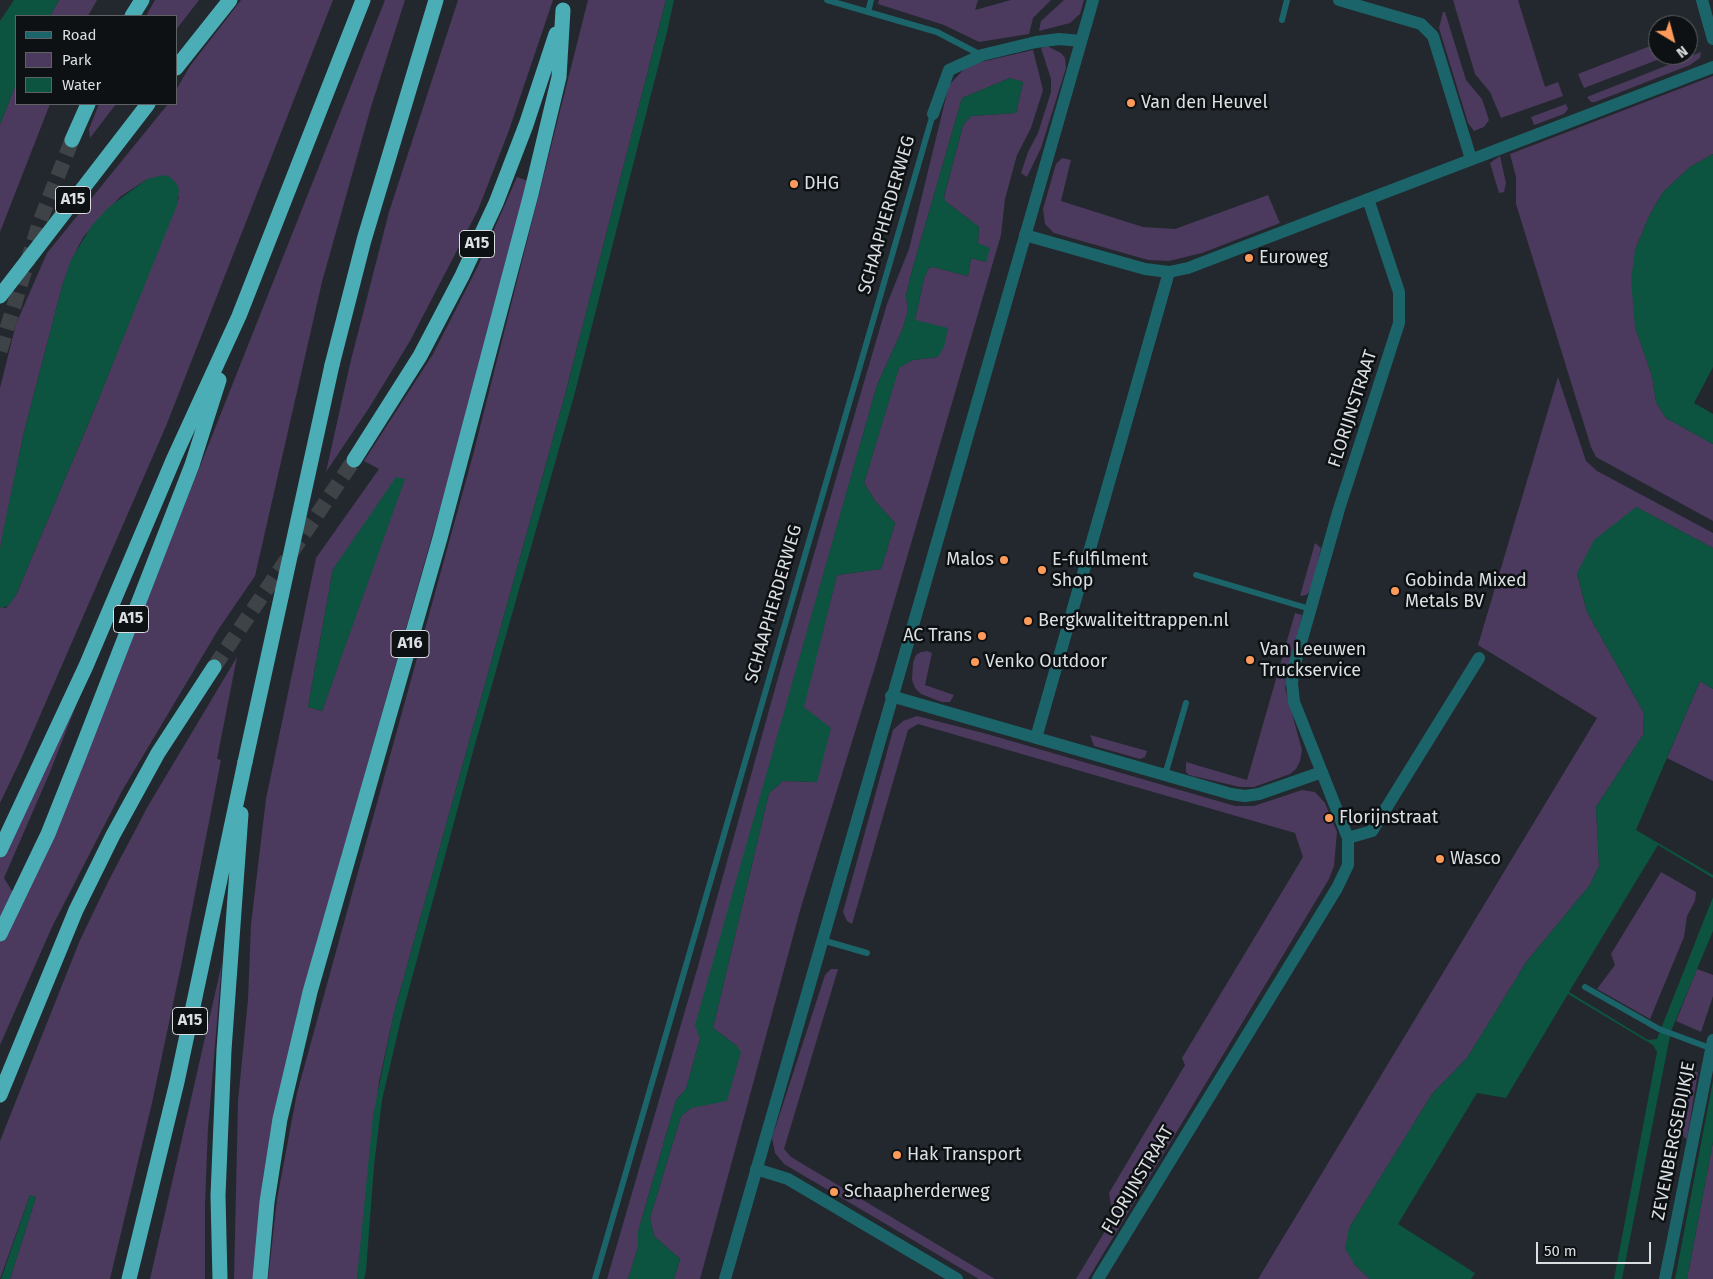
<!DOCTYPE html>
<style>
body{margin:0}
#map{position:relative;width:1713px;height:1279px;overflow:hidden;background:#22282d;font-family:"Fira Sans",sans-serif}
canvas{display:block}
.legend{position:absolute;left:15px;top:15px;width:162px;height:90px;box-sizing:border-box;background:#0e1113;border:1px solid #606366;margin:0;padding:6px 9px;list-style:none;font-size:15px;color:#dbdfe2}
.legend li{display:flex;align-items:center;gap:10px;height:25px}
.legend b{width:25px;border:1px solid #606366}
.north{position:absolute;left:1648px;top:15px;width:50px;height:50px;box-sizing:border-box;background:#0e1113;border:1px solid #606366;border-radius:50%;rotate:143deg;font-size:14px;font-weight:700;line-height:20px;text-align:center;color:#dbdfe2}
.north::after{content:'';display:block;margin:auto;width:18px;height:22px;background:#ff9b5a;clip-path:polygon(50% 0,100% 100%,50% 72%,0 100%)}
.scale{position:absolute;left:1536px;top:1242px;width:115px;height:22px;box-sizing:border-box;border:2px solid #dbdfe2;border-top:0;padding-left:6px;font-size:15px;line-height:18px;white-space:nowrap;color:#dbdfe2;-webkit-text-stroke:4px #0e1113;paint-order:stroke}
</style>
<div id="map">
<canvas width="1713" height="1279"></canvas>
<ul class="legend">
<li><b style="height:6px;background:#1b656a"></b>Road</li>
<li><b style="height:14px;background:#4c395e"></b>Park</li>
<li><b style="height:14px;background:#0c543f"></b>Water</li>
</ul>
<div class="north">N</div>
<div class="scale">50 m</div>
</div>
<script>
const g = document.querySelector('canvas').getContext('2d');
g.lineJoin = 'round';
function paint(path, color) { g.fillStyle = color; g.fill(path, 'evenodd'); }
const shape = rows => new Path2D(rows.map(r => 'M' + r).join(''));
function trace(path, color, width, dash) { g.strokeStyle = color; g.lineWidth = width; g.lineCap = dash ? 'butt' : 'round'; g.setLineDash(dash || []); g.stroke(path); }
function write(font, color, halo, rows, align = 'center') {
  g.font = font + ' "Fira Sans",sans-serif'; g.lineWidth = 5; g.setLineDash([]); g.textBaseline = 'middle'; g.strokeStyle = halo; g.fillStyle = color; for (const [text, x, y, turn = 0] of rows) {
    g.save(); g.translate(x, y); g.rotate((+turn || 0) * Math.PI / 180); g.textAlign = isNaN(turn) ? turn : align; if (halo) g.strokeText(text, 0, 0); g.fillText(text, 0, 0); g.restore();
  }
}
const green = shape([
 [59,0,97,0,88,16,50,16],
 [155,0,199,0,176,30,176,16,146,16],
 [241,0,333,0,166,426,22,757,0,803,0,607,6,608,16,595,97,403,179,197,147,179,120,197,84,236,77,249,63,283,24,432,0,549,0,388,16,324,47,253,168,104,176,104,176,90,190,66],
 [385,0,405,0,371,107,322,282,255,576,218,630,122,791,52,927,0,1045,0,858,94,660,50,772,4,878,20,904,129,645],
 [458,0,553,0,508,133,478,210,410,341,369,408,326,472,350,364,389,212],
 [588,0,666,0,565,395,394,1013,379,1082,357,1279,268,1279,277,1199,297,1093,473,455],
 [879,0,978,0,975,10,1011,0,1051,0,1033,18,1029,34,979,42,944,25,878,4],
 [1064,0,1084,0,1080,14,1070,23,1039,31,1041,21],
 [1453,0,1518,0,1545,87,1558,82,1563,96,1501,118,1490,92,1475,74],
 [1443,12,1445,12,1466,80,1482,99,1489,120,1484,127,1474,131,1468,123,1439,28],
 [1658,43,1658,55,1670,55,1584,88,1578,74],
 [1047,46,1061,53,1065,58,1066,68,1041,148,1027,177,1021,173,1028,152,1038,133,1051,92,1051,79,1041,48],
 [1033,50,1043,90,1031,128,1017,155,1005,199,1001,235,875,667,801,907,700,1279,674,1279,680,1259,654,1236,650,1218,681,1116,691,1108,737,1046,713,1028,769,793,783,781,817,782,803,707,837,575,881,569,895,523,875,501,864,483,899,367,913,360,938,357,915,320,924,278,929,268,933,267,968,276,971,258,986,262,978,243,979,227,945,201,944,197,963,125,971,116,1016,113,1023,82,1010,78,962,98,911,274,906,296,908,310,903,328,877,385,696,1025,700,1039,686,1089,676,1100,638,1232,638,1247,628,1279,607,1279,698,966,776,685,862,389,887,304,909,249,949,85,968,65],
 [1701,52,1700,58,1690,65,1595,102,1591,102,1587,97],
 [1713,76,1713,154,1690,167,1663,192,1649,216,1635,250,1635,327,1652,376,1656,402,1666,418,1713,444,1713,521,1596,457,1591,447,1516,204,1516,177,1510,154],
 [16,84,16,104,50,104,0,232,0,124],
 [99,104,116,104,90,138,89,129],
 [1566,104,1568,109,1564,114,1534,125,1531,117],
 [1500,156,1506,183,1504,192,1499,193,1490,163],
 [1062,158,1071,160,1061,201,1143,227,1175,229,1268,195,1280,223,1202,253,1169,261,1148,260,1054,233,1045,224,1043,209,1056,164],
 [517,177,528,181,452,466,299,1005,281,1096,255,1279,234,1279,238,1101,248,1000,251,924,266,799,316,558,379,469,364,461,433,354,478,266],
 [404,479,322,711,308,707,333,569],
 [1558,377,1586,461,1597,471,1713,533,1713,548,1636,507,1577,573,1587,612,1644,713,1643,735,1596,807,1599,866,1590,885,1527,961,1467,1058,1432,1094,1349,1228,1354,1264,1370,1279,1258,1279,1597,718,1478,645],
 [1315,543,1321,548,1311,590,1306,595,1300,596],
 [1295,613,1302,615,1285,688,1302,750,1300,761,1296,769,1290,774,1254,787,1240,787,1189,775,1186,772,1186,762,1247,780],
 [927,651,932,653,925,685,954,695,950,702,942,702,921,694,915,688,912,680,913,663,916,655,921,652],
 [237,657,217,759,221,760,181,966,152,1103,110,1279,10,1279,36,1197,30,1195,0,1279,0,1141,80,940,110,878,148,806],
 [1700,681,1713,689,1713,781,1667,758],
 [917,716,987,734,1235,806,1254,806,1302,790,1315,792,1325,803,1337,832,1334,866,1329,879,1088,1279,1076,1279,1113,1218,1109,1193,1185,1065,1182,1058,1303,857,1295,833,918,724,908,730,852,924,847,921,843,912,893,730,903,721],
 [1090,735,1147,751,1145,757,1140,759,1094,746],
 [1661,872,1696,892,1695,901,1687,916,1684,937,1650,1019,1597,989,1615,965,1611,954],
 [222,963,208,1128,205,1205,205,1279,150,1279],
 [831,969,838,969,784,1149,791,1157,995,1279,979,1279,784,1164,775,1153,772,1138,825,975],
 [1697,969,1713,975,1713,996,1701,1032,1676,1021],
 [1680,1068,1698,1072,1687,1139,1668,1126],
 [1713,1142,1713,1279,1687,1279]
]);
const water = shape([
 [14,0,59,0,50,16,16,16,16,84,0,124,0,21],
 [666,0,674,0,667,32,574,396,474,748,402,1015,382,1100,374,1166,366,1271,364,1279,357,1279,373,1115,394,1013,565,395],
 [1010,78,1023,82,1016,113,971,116,963,125,944,196,945,201,979,227,978,243,990,248,986,262,971,258,968,276,933,267,929,268,924,278,915,320,948,328,944,347,938,357,913,360,899,368,864,483,875,501,895,523,881,569,837,575,804,707,831,728,817,782,783,781,769,793,713,1028,737,1046,741,1052,727,1101,691,1108,681,1116,650,1218,654,1236,680,1259,674,1279,628,1279,638,1247,638,1232,676,1100,686,1089,700,1039,695,1025,877,385,903,328,908,310,906,296,911,274,962,98],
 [1713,154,1713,367,1694,403,1713,414,1713,444,1666,418,1656,402,1652,376,1635,327,1631,280,1635,250,1649,216,1663,192,1690,167],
 [164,175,170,177,177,184,179,190,177,205,97,403,16,595,9,605,2,608,0,607,0,549,6,517,24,432,63,283,71,260,92,225,109,207,147,179],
 [396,477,405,479,322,711,308,707,333,569],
 [1636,507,1713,548,1713,689,1700,681,1636,830,1713,875,1713,878,1658,845,1569,992,1648,1040,1657,1039,1713,897,1713,931,1671,1031,1622,1279,1614,1279,1657,1052,1653,1045,1568,994,1506,1098,1477,1093,1398,1224,1475,1273,1471,1279,1370,1279,1354,1264,1345,1248,1349,1228,1432,1094,1467,1058,1527,961,1590,885,1599,866,1596,807,1643,735,1644,713,1587,612,1577,573,1594,540],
 [1713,1081,1713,1142,1687,1279,1675,1279],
 [30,1195,36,1197,10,1279,1,1279]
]);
const motorwayTunnel = shape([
 [0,351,40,221,72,140],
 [214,667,354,460]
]);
const service = shape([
 [827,0,937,32,981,55],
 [868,12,871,0],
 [1282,20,1287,0],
 [1196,575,1310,609],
 [1165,775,1186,703],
 [822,940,867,953],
 [1585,987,1659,1029,1710,1048],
 [595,1279,933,114]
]);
const minor = shape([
 [1339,0,1421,24,1433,36,1471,159],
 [1702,0,1713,39],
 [933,114,949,70,982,55,1036,42,1059,39,1081,41],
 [1025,235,1145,269,1169,272,1188,268,1713,67],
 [891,696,1231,794,1245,796,1259,794,1322,772],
 [1036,738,1169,272],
 [1348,838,1372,831,1479,658],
 [756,1169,788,1179,957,1279],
 [1098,1279,1337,888,1348,865,1348,838,1294,702,1292,683,1294,667,1339,509,1399,323,1399,292,1368,199],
 [1665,1279,1713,1040]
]);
const tertiary = shape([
 [725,1279,1093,0]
]);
const motorway = shape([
 [132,16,142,0],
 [176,68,230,0],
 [72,140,88,104],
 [332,365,364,240,436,0],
 [354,460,420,356,462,276,496,203,526,125,556,34],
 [0,850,86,666,174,458,239,316,363,0],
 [0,934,48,834,79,756,192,465,219,380],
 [0,1095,76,910,113,835,158,753,214,667],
 [129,1279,177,1082,245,762],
 [220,1279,218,1196,224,1050,241,814],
 [260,1279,267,1202,280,1119,310,992,440,538,531,194,559,77,563,10]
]);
const motorwayBridge = shape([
 [0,296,148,104],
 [245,762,332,365]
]);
const markers = [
 [1131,103,5,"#ff9b5a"],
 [794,184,5,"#ff9b5a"],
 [1249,258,5,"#ff9b5a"],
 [1004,560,5,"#ff9b5a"],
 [1042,570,5,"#ff9b5a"],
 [1395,591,5,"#ff9b5a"],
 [1028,621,5,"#ff9b5a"],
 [982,636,5,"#ff9b5a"],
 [1250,660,5,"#ff9b5a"],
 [975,662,5,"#ff9b5a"],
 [1329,818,5,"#ff9b5a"],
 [1440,859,5,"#ff9b5a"],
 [897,1155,5,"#ff9b5a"],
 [834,1192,5,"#ff9b5a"]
];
const shields = [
 [73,200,35],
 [477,244,35],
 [131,619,35],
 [410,644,38],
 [190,1021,35]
];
const shieldNames = [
 ["A15",73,200],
 ["A15",477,244],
 ["A15",131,619],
 ["A16",410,644],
 ["A15",190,1021]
];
const poiNames = [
 ["Van den Heuvel",1141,103],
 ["DHG",804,184],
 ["Euroweg",1259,258],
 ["Malos",994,560,"right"],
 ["E-fulfilment",1052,560],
 ["Shop",1052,581],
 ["Gobinda Mixed",1405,581],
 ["Metals BV",1405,602],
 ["Bergkwaliteittrappen.nl",1038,621],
 ["AC Trans",972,636,"right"],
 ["Van Leeuwen",1260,650],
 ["Truckservice",1260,671],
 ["Venko Outdoor",985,662],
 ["Florijnstraat",1339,818],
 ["Wasco",1450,859],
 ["Hak Transport",907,1155],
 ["Schaapherderweg",844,1192]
];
const streetNames = [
 ["SCHAAPHERDERWEG",887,215,-74],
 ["FLORIJNSTRAAT",1353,409,-72],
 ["SCHAAPHERDERWEG",774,604,-74],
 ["ZEVENBERGSEDIJKJE",1674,1141,-79],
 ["FLORIJNSTRAAT",1138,1180,-59]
];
paint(green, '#4c395e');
paint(water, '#0c543f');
trace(motorwayTunnel, '#3e4348', 15, [15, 8]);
trace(service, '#1b656a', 6);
trace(minor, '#1b656a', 12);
trace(tertiary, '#1b656a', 12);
trace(motorway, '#4baeb6', 15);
trace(motorwayBridge, '#4baeb6', 15);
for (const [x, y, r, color] of markers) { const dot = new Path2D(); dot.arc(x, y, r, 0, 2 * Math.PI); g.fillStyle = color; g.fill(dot); trace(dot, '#0e1113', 2); }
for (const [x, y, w] of shields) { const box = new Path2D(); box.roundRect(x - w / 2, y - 13.5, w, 27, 4); g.fillStyle = '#0e1113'; g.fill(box); trace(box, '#dbdfe2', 1); }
write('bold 16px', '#dbdfe2', null, shieldNames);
write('18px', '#dbdfe2', '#0e1113', poiNames, 'left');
write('18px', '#dbdfe2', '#0e1113', streetNames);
</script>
